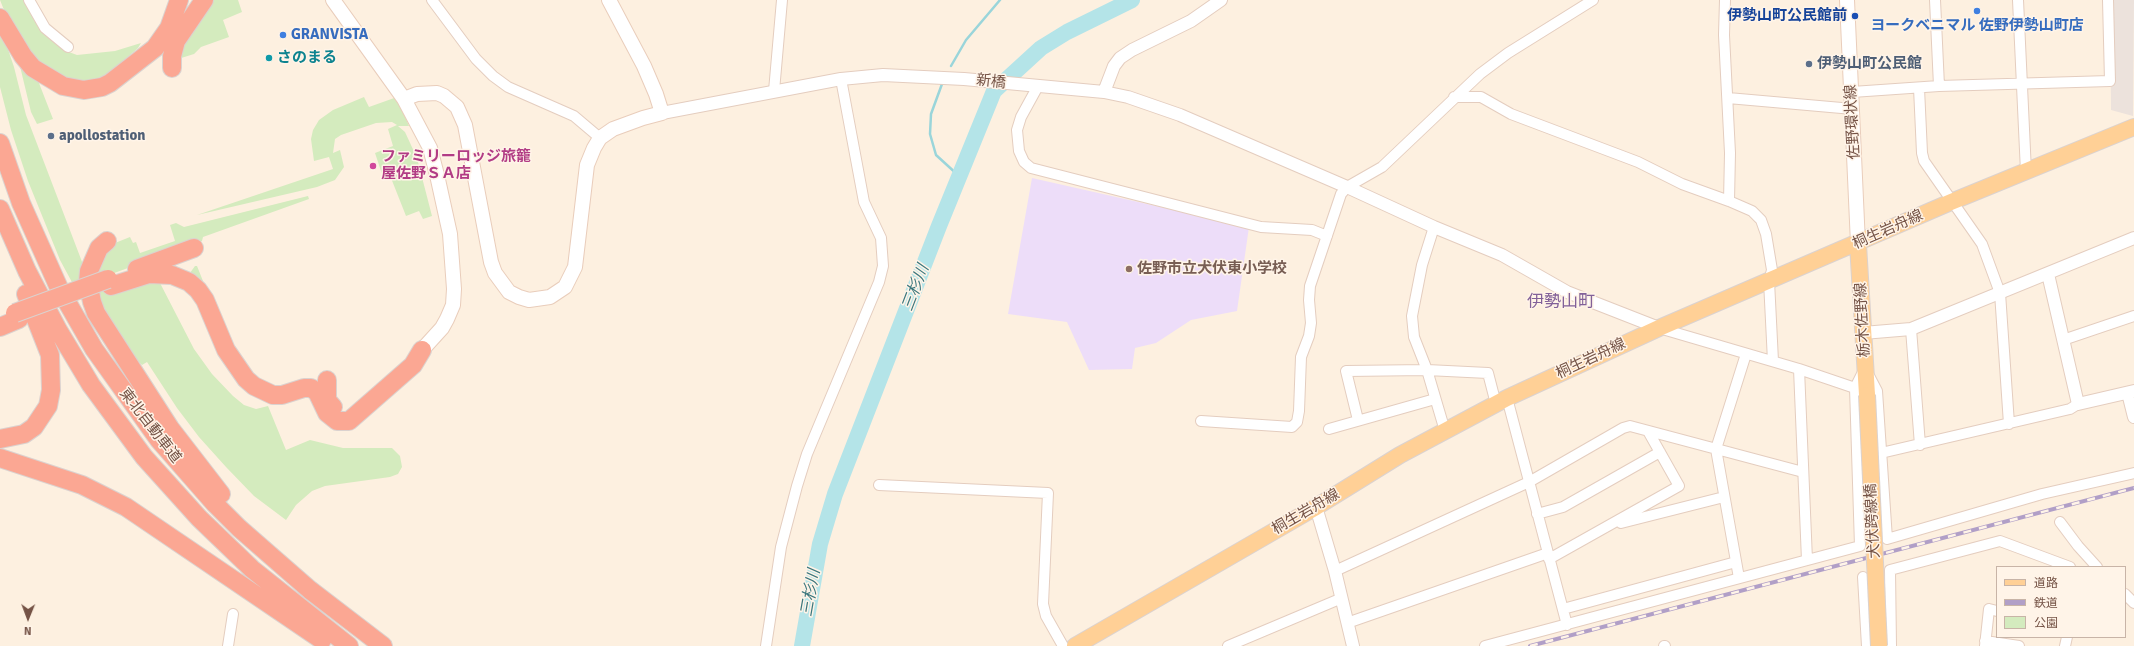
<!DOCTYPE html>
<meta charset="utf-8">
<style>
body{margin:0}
#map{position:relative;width:2134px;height:646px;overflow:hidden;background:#fdf0e0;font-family:Signika,"Noto Sans JP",sans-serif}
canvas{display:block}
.legend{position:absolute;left:1996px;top:566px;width:130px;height:72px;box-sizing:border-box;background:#fff4e8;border:1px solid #c8b4a7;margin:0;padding:5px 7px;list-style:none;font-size:12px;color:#755346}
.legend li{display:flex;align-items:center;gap:8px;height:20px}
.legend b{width:20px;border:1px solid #c8b4a7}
.north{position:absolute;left:8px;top:598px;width:40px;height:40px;-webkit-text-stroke:3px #fff4e8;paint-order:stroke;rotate:181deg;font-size:11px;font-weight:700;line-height:16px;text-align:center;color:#755346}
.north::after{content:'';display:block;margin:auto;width:14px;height:18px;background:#755346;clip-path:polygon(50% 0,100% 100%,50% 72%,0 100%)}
</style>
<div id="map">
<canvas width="2134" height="646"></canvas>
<ul class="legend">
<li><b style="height:5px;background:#ffd096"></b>道路</li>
<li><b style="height:5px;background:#b19fc7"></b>鉄道</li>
<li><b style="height:11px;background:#d4ebbe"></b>公園</li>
</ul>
<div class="north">N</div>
</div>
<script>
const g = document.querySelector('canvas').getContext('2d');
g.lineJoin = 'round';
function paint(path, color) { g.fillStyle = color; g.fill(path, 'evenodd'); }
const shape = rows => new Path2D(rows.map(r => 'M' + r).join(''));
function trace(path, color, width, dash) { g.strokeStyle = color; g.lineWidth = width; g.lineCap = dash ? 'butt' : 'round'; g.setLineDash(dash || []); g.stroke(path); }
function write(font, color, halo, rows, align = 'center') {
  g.font = font + ' Signika,"Noto Sans JP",sans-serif'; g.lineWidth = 3; g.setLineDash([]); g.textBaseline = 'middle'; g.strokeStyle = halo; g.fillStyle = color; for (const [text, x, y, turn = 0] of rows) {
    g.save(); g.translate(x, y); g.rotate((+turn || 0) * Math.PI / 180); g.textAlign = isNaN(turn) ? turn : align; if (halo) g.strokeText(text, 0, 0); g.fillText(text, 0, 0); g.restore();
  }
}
const industrial = shape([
 [2110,0,2134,0,2133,116,2111,110]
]);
const education = shape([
 [1032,178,1249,227,1237,311,1191,320,1156,343,1135,348,1132,369,1089,370,1067,322,1008,314]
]);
const green = shape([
 [0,0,26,0,37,25,66,51,77,55,115,51,141,43,138,48,107,75,97,81,85,84,49,76,10,25],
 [211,0,238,0,242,12,223,20,229,37,201,47,194,54,178,59,182,43],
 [0,26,14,67,26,115,84,267,87,310,60,260,28,181,11,130,0,87],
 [18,58,37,78,53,119,37,124,31,112],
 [364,97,369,107,397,97,409,126,398,126,405,132,417,158,432,216,423,219,419,211,406,216,391,178,384,180,375,153,393,146,388,129,397,125,392,122,376,123,341,135,335,139,333,153,340,150,344,167,335,180,317,187,197,215,333,169,329,157,314,161,311,139,313,130,319,120,333,110],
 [308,196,309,199,203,237,202,241,106,276,160,283,194,349,212,374,233,396,244,405,256,409,268,406,286,450,310,440,343,448,392,448,400,456,402,467,398,474,390,477,325,486,312,491,296,505,286,520,254,496,226,467,199,437,177,408,147,362,142,365,136,359,105,315,95,277,110,245,130,237,133,243,136,242,140,253,175,241,170,225,176,223,184,227],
 [195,266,197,266,207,291,187,277]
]);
const stream = shape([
 [951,66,966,40,1000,0],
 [942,84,931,114,930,134,936,155,959,176]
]);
const river = shape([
 [802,646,820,544,835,494,939,226,994,91,1041,48,1067,32,1132,0]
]);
const minor = shape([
 [29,0,45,28,68,47],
 [432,0,476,59,493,76,508,87,574,116,600,138],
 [1725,0,1724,35,1730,153,1729,201],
 [1935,0,1939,86],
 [2018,0,2026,172],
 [1038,86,1021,117,1017,130,1019,151,1024,162,1031,168,1261,227,1312,230,1327,236],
 [1919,88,1922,153,1924,161,1982,244,2000,293,2009,424],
 [774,91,782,0],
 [1852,92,1939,86,2110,81,2108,0],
 [1454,97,1481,97,1511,114,1638,162,1682,184,1729,201,1752,211,1761,220,1766,234,1772,270,1769,281,1773,361],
 [1728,98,1853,109],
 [1434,227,1422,265,1412,316,1414,337,1427,370,1445,431],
 [1659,328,1799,369,1855,388],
 [1911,329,1920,445],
 [2063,340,2134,316],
 [1799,369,1807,560],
 [1507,398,1567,625],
 [1358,420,1346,371,1427,370,1488,373,1496,404],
 [1201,421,1292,427,1297,422,1299,411,1301,357,1309,336,1311,323,1309,300,1310,286,1341,194,1347,187,1382,167,1480,74,1508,53,1593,0],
 [1329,429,1435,399],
 [1881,453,2070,409,2078,404],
 [879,485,1048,493,1043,604,1046,616,1063,646],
 [1537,514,1563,507,1660,452],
 [2060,522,2078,546,2097,567],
 [1621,523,1724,497],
 [1549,559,1679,486,1648,431],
 [1335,571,1529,482,1623,428,1630,426,1803,472],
 [1863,577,1867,646],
 [1739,578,1716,449,1746,354],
 [2125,594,2134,603],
 [1563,609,1736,562],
 [1347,623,1548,553],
 [1985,641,2019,646],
 [228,646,233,614],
 [766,646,781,547,797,486,807,454,879,282,883,266,881,238,864,202,841,79],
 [1228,646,1342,598],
 [1485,646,1860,546,1855,388,1865,368,1877,391,1887,539,2042,494,2134,473],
 [1664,646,1665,646],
 [1891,646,1890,570,2000,541,2070,567],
 [1985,646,1989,609,1997,611],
 [2065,646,2067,637]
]);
const tertiary = shape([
 [1104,92,1114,66,1120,58,1132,50,1191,21,1221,0],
 [662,113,841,79,883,75,964,79,1104,92,1128,97,1180,115,1347,187,1434,227,1502,255,1567,292,1659,328],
 [2048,274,2078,404,2134,391],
 [1863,333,1911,329,2134,238],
 [2128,393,2134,417],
 [1316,507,1335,571,1353,646]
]);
const secondary = shape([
 [333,0,404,99,430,148,437,175,450,234,454,289,453,305,447,319,442,328,422,350],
 [1847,0,1858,244],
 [404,99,417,94,437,93,444,96,457,107,465,125,491,262,495,273,509,292,519,297,529,300,550,297,565,287,575,267,587,165,594,148,600,138,613,129,643,118,662,113,656,94,644,66,609,0]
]);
const primary = shape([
 [1858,244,1867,395],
 [1075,646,1316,507,1400,455,1507,398,1659,328,1951,202,2134,127]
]);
const motorway = shape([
 [0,18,23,56,33,68,63,86,84,90,102,87,110,83,155,48,169,28,179,0],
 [172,68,172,56,176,41,204,0],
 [0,143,21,203,59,288,94,349,159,440,215,504,239,528,310,590,383,646],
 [0,209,27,271,58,330,91,385,144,457,199,518,252,569,349,646],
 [107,241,99,248,89,271,88,282,92,302,96,313,170,428,221,494],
 [137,269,194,248],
 [111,286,149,274,172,275,189,282,198,290,205,300,226,350,246,379,254,386,273,395,282,395,304,388,311,388,317,392,327,413,337,421,349,421,413,365,422,350],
 [0,327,19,319],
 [327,380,327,400,333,407],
 [0,439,24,434,34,427,48,406,51,390,50,355,26,294],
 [0,458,82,485,126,507,322,640]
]);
const rail = shape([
 [1530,646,2134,488]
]);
const primaryBridge = shape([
 [1867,395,1879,646]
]);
const motorwayBridge = shape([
 [15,313,108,279]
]);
const markers = [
 [1977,11,4,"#3f7fe0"],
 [1855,16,4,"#1a4fb4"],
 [283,35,4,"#3f7fe0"],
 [269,58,4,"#0f9aa8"],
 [1809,64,4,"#5c6f8a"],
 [51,136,4,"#5c6f8a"],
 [373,166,4,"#d1479c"],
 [1129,269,4,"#8d6e63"]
];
const transitNames = [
 ["伊勢山町公民館前",1847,16]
];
const shopNames = [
 ["ヨークベニマル 佐野伊勢山町店",1977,26],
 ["GRANVISTA",291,35,"left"]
];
const cultureNames = [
 ["さのまる",277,58]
];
const serviceNames = [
 ["伊勢山町公民館",1817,64],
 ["apollostation",59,136]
];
const streetNames = [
 ["新橋",991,82,6],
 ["佐野環状線",1853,122,-93],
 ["桐生岩舟線",1888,230,-24],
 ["栃木佐野線",1863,320,-93],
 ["桐生岩舟線",1591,359,-25],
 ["東北自動車道",150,426,52],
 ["桐生岩舟線",1306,512,-30],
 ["犬伏跨線橋",1873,521,-93]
];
const hotelNames = [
 ["ファミリーロッジ旅籠",381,157],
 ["屋佐野ＳＡ店",381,174]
];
const educationNames = [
 ["佐野市立犬伏東小学校",1137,269]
];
const waterNames = [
 ["三杉川",916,288,-69],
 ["三杉川",811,593,-80]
];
const quarterNames = [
 ["伊勢山町",1561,303]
];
paint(industrial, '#ece2dc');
paint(education, '#edddf9');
paint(green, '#d4ebbe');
trace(stream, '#9ad5da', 2.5);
trace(river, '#b4e4e8', 16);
trace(minor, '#e4cdbf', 12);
trace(tertiary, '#e4cdbf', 14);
trace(secondary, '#e9cdbb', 16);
trace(primary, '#dbd2cf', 18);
trace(motorway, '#dbd2cf', 20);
trace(minor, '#fff', 10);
trace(tertiary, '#fff', 12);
trace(secondary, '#fff', 14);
trace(primary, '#ffd096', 16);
trace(motorway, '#fba793', 18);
trace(rail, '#b19fc7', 4);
trace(rail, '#fff4e8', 2.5, [8]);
trace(primaryBridge, '#dbd2cf', 18, []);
trace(motorwayBridge, '#dbd2cf', 20, []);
trace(primaryBridge, '#ffd096', 16);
trace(motorwayBridge, '#fba793', 18);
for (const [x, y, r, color] of markers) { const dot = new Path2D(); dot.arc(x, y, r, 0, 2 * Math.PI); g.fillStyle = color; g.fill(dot); trace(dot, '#fff4e8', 1.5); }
write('bold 15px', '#164399', '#fff4e8', transitNames, 'right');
write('bold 15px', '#366cbe', '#fff4e8', shopNames);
write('bold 15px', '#0d838f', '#fff4e8', cultureNames, 'left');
write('bold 15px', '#4e5e75', '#fff4e8', serviceNames, 'left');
write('15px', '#755346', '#fff4e8', streetNames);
write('bold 15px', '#b23c85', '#fff4e8', hotelNames, 'left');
write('bold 15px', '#785e54', '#fff4e8', educationNames, 'left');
write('italic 16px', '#3a767c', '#fff4e8', waterNames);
write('17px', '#826199', '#fff4e8', quarterNames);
</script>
